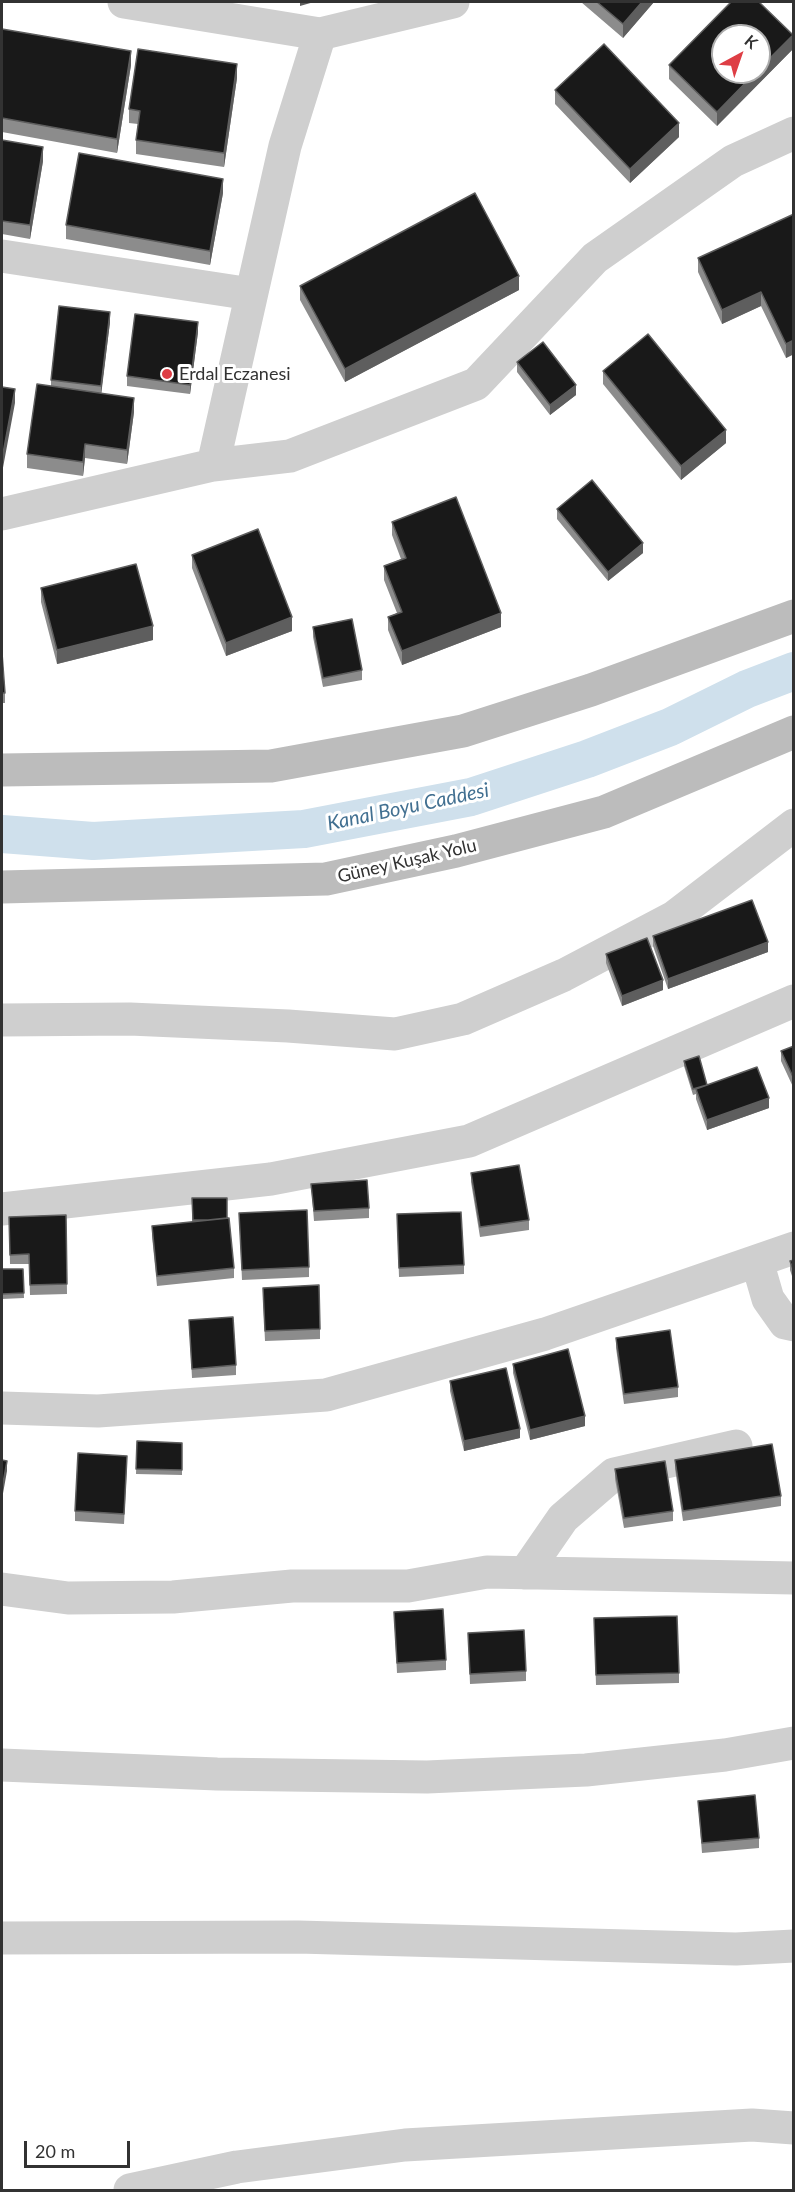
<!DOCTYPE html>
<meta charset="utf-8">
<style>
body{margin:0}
#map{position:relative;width:795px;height:2192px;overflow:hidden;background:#fff;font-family:Lato,sans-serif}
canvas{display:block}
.frame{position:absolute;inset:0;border:3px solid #323232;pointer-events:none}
.north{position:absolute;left:711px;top:24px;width:60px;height:60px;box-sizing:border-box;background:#fff;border:2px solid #adadad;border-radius:50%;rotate:40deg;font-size:16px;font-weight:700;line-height:24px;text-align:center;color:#323232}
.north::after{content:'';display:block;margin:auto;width:21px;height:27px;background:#de3e45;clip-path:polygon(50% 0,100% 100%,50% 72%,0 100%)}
.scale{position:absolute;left:24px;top:2141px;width:106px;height:27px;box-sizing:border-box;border:3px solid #323232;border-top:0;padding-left:8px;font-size:18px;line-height:21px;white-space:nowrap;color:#323232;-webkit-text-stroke:4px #fff;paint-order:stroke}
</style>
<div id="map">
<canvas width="795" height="2192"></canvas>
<div class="frame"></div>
<div class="north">K</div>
<div class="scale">20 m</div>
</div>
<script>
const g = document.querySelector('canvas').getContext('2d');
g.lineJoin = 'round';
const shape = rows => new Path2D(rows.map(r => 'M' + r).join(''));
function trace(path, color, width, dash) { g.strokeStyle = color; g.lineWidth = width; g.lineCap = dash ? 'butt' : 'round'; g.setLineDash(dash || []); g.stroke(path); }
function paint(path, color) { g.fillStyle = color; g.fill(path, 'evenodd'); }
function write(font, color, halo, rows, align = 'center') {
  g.font = font + ' Lato,sans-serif'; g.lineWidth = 6; g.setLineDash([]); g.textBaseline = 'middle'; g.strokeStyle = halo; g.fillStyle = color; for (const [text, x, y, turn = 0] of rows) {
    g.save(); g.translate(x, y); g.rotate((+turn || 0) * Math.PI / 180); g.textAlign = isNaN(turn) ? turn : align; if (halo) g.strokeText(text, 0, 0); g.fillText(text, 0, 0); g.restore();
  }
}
const canal = shape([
 [2,834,93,841,304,829,471,797,587,759,670,727,747,689,794,671]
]);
const minor = shape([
 [2,256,251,294],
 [213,465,290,456,476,384,595,258,733,161,794,133],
 [2,514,213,465,285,146,320,34],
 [2,1020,130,1019,288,1026,395,1034,463,1019,564,975,674,917,794,825],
 [2,1209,271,1179,469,1141,794,1001],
 [757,1261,768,1299,785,1323,794,1325],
 [2,1408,98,1411,326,1395,545,1334,794,1248],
 [525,1573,563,1518,614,1474,736,1446],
 [2,1589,68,1598,173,1597,292,1586,408,1586,487,1572,794,1578],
 [2,1765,217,1774,427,1777,586,1770,725,1755,794,1743],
 [2,1938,298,1937,736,1949,794,1946],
 [130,2190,237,2167,405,2145,752,2125,794,2128]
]);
const tertiary = shape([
 [124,2,320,34,453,2]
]);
const secondary = shape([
 [2,770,271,766,463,731,591,690,794,616],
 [2,887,326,879,456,851,604,812,794,732]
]);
const wall = shape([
 [581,2,654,2,623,38],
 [2,29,131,65,117,153,2,132],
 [793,49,717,126,669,79,669,65],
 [237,78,224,167,136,154,136,140,138,124,129,123,129,109],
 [555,90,679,137,630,183,555,104],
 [2,140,43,161,30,239,2,234],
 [223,193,210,265,66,239,66,225],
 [794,214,794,354,786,358,761,306,722,324,698,272,698,258],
 [300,286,519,290,345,382,300,300],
 [110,322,101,393,134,412,127,464,85,458,83,476,27,468,27,454,51,386,51,380],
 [198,332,190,394,127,386,127,376],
 [517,362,576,395,550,415,517,372],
 [603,371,726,443,681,480,603,384],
 [557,509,643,553,608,581,557,519],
 [392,522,501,627,402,665,388,630,388,617,397,613,384,580,384,566,401,559,392,535],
 [192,555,292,631,226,656,192,568],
 [41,588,153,640,57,664,41,602],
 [313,627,362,670,362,680,323,687,313,637],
 [2,653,5,693,5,703,2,703],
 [653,936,768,952,668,989,653,946],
 [606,954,663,990,622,1006,606,963],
 [794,1046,794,1089,781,1061,781,1051],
 [684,1061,707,1085,769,1108,707,1130,696,1099,696,1094,693,1095,684,1066],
 [471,1173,529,1220,529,1230,480,1237,471,1182],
 [311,1184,369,1208,369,1218,314,1221],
 [192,1198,227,1218,234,1268,234,1278,157,1286,152,1236,152,1226,192,1222],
 [239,1213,309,1267,309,1277,242,1280],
 [397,1214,464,1265,464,1274,399,1277],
 [66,1215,67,1294,30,1295,29,1264,10,1264,9,1217],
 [794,1260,794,1282,790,1270,790,1261],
 [2,1269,23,1269,24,1298,2,1299],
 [263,1297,320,1329,320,1339,265,1341],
 [189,1320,236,1365,236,1375,192,1378],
 [616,1338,678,1387,678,1397,624,1404,616,1348],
 [513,1364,585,1426,530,1440,513,1373],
 [450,1381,520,1438,464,1451,450,1391],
 [137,1441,182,1443,182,1475,136,1474],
 [675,1460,781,1496,781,1506,683,1521,675,1469],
 [127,1466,124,1524,75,1521,75,1511],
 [615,1469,673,1511,673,1521,624,1528,615,1479],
 [394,1612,446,1660,446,1670,397,1673],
 [594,1618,679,1673,679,1683,596,1685],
 [468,1633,526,1671,526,1681,470,1684],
 [698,1801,759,1838,759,1848,702,1853]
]);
const shadedWall = shape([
 [300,2,314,2,300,6],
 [642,2,654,2,623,38,623,24],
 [793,35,793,49,717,126,717,112,756,72,759,72,759,69],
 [131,51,131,65,117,153,117,139],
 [237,64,237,78,224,167,224,153],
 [679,123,679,137,630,183,630,169],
 [43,147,43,161,30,239,30,225],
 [223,179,223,193,210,265,210,251],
 [519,276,519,290,345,382,345,369],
 [761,292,761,306,722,324,722,310],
 [110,312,110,322,101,396,101,386],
 [198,322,198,332,190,394,190,385],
 [794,340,794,354,786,358,786,344],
 [576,385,576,395,550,415,550,405],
 [15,389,15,403,2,473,2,459],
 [134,398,134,412,127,464,127,450],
 [726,430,726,443,681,480,681,466],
 [85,444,85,458,83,476,83,462],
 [643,543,643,553,608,581,608,572],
 [501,613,501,627,402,665,402,651],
 [292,617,292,631,226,656,226,643],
 [153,626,153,640,57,664,57,650],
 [768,942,768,952,668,989,668,979],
 [663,980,663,990,622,1006,622,996],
 [769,1098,769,1108,707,1130,707,1120],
 [585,1416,585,1426,530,1440,530,1430],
 [520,1429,520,1438,464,1451,464,1441],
 [7,1461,7,1471,2,1499,2,1489]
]);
const building = shape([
 [597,2,642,2,623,24,597,2],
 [731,2,759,2,793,35,759,69,759,36,723,36,723,72,756,72,717,112,669,65,731,2],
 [2,29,131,51,117,139,2,118,2,29],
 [604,44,679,123,630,169,555,90,604,44],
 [138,49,237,64,224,153,136,140,140,111,129,109,138,49],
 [2,140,43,147,30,225,2,221,2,140],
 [79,153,223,179,210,251,66,225,79,153],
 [475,193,519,276,345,369,300,286,475,193],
 [794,214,794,340,786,344,761,292,722,310,698,258,794,214],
 [59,306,110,312,101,386,51,380,59,306],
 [135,314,198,322,190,385,127,376,135,314],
 [648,334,726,430,681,466,603,371,648,334],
 [543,342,576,385,550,405,517,362,543,342],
 [37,384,134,398,127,450,85,444,83,462,27,454,37,384],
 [2,387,15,389,2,459,2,387],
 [592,480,643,543,608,572,557,509,592,480],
 [456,497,501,613,402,651,388,617,402,612,384,566,406,558,392,522,456,497],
 [258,529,292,617,226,643,192,555,258,529],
 [136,564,153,626,57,650,41,588,136,564],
 [352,619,362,670,323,678,313,627,352,619],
 [2,653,5,693,2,693,2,653],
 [752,900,768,942,668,979,653,936,752,900],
 [647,938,663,980,622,996,606,954,647,938],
 [794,1046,794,1079,781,1051,794,1046],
 [699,1056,707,1085,693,1089,684,1061,699,1056],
 [757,1067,769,1098,707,1120,696,1089,757,1067],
 [519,1165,529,1220,480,1227,471,1173,519,1165],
 [367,1180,369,1208,314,1211,311,1184,367,1180],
 [192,1198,227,1198,227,1218,208,1220,193,1220,192,1198],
 [307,1210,309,1267,242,1270,239,1213,307,1210],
 [461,1212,464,1265,399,1268,397,1214,461,1212],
 [66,1215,67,1284,30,1285,29,1254,10,1255,9,1217,66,1215],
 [229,1218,234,1268,157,1276,152,1226,229,1218],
 [794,1260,794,1272,790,1261,794,1260],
 [2,1269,23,1269,24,1293,2,1294,2,1269],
 [319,1285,320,1329,265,1331,263,1288,319,1285],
 [233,1317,236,1365,192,1369,189,1320,233,1317],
 [670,1330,678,1387,624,1394,616,1338,670,1330],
 [568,1349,585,1416,530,1430,513,1364,568,1349],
 [506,1368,520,1429,464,1441,450,1381,506,1368],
 [137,1441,182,1443,182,1470,136,1469,137,1441],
 [772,1444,781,1496,683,1511,675,1460,772,1444],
 [78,1453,127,1456,124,1514,75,1511,78,1453],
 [2,1460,7,1461,2,1489,2,1460],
 [665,1461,673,1511,624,1518,615,1469,665,1461],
 [443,1609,446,1660,397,1663,394,1612,443,1609],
 [677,1616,679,1673,596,1675,594,1618,677,1616],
 [524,1630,526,1671,470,1674,468,1633,524,1630],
 [755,1795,759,1838,702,1843,698,1801,755,1795]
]);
const markers = [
 [167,374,6,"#de3e45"]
];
const poiNames = [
 ["Erdal Eczanesi",179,374]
];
const streetNames = [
 ["Güney Kuşak Yolu",407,861,-13]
];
const waterNames = [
 ["Kanal Boyu Caddesi",408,807,-12]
];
trace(canal, '#cfe0ec', 38);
trace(minor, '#cfcfcf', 33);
trace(tertiary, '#cfcfcf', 33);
trace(secondary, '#bcbcbc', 33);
paint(wall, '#8c8c8c');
paint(shadedWall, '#5e5e5e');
paint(building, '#191919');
trace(building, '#5e5e5e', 1.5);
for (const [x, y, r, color] of markers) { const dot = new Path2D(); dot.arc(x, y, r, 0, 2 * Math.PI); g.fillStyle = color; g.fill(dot); trace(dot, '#fff', 2); }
write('18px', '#323232', '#fff', poiNames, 'left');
write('18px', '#323232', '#fff', streetNames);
write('italic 20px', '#427091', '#fff', waterNames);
</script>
